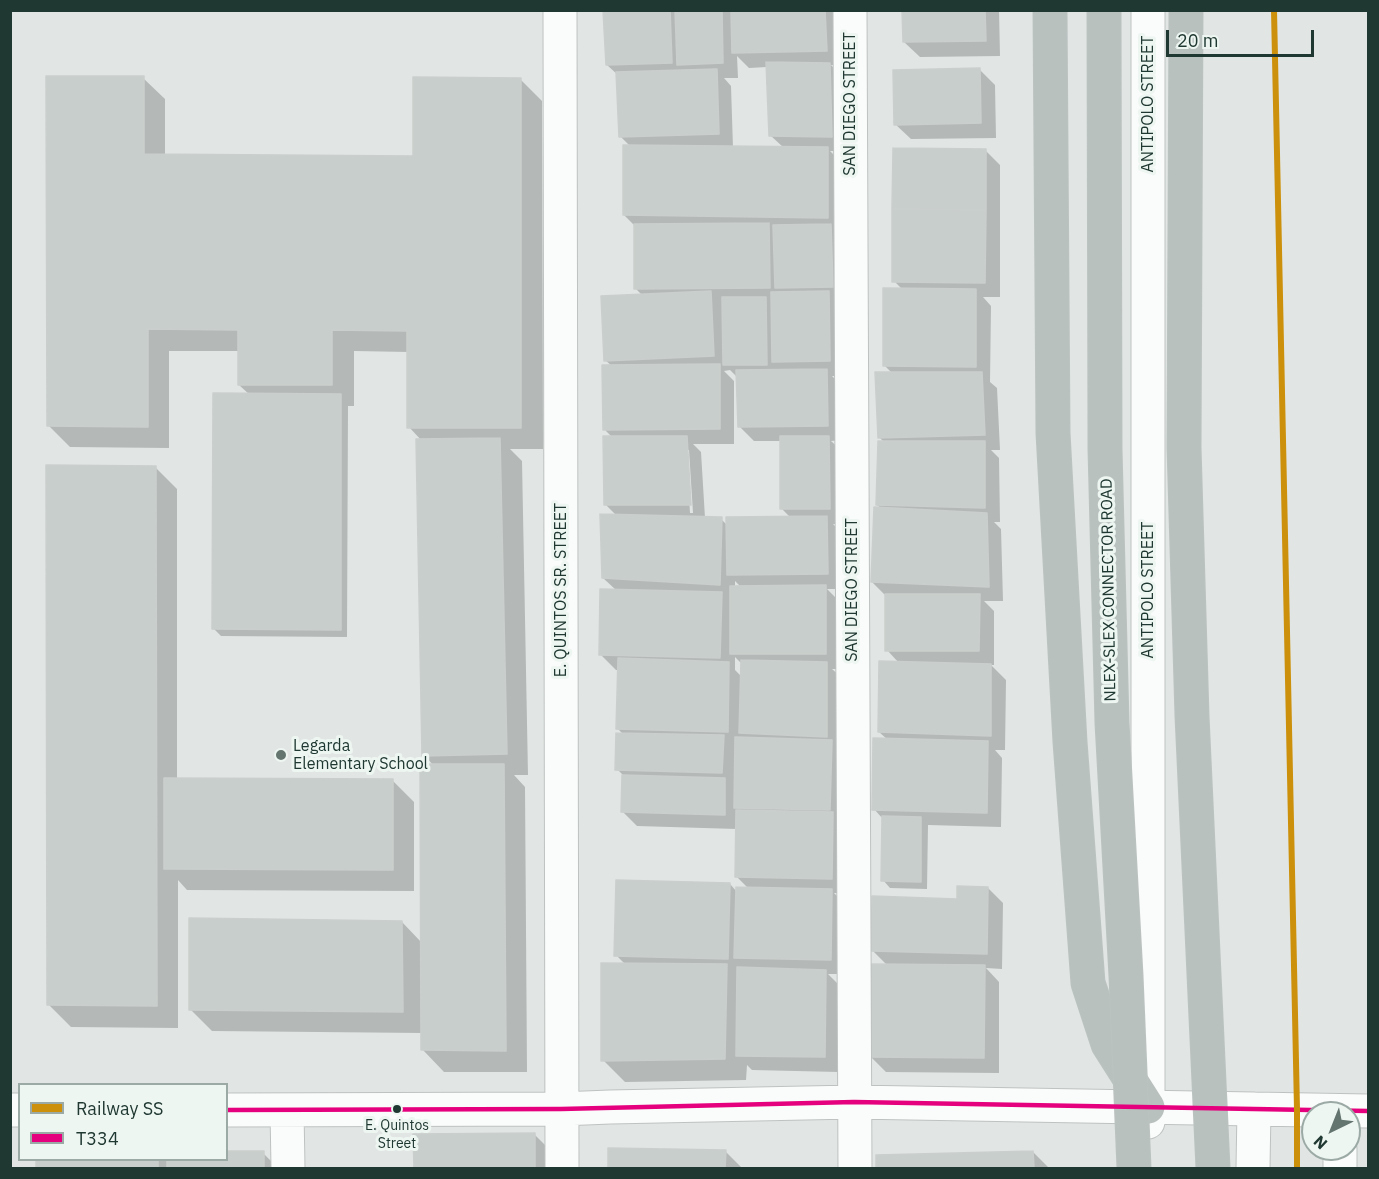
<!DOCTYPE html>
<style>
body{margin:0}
#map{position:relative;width:1379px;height:1179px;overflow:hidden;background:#e1e6e4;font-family:"IBM Plex Sans",sans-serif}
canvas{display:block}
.frame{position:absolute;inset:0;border:12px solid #203832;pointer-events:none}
.legend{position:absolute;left:18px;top:1083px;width:210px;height:78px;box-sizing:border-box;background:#eef6f2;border:2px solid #9caaa5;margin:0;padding:8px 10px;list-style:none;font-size:18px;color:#203832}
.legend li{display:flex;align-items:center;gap:12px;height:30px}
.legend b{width:30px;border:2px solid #9caaa5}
.north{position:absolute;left:1301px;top:1101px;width:60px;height:60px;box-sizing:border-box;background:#eef6f2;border:2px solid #9caaa5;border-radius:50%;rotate:223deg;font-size:16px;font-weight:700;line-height:24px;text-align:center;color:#203832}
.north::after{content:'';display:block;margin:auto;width:21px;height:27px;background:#647570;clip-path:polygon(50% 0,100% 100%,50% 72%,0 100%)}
.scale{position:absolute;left:1166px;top:30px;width:148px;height:27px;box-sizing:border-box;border:3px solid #203832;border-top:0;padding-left:8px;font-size:18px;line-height:21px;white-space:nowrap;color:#203832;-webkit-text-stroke:4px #eef6f2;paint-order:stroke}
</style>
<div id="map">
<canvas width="1379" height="1179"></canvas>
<div class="frame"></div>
<ul class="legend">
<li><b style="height:8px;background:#cc900a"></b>Railway SS</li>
<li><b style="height:8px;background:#e5007d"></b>T334</li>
</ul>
<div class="north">N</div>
<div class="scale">20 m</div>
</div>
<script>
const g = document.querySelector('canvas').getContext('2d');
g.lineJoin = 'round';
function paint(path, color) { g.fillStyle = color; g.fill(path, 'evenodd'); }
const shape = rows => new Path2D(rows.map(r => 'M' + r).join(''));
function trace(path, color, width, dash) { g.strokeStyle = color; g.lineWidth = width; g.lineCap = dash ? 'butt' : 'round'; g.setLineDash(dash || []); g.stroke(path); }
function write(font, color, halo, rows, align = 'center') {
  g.font = font + ' "IBM Plex Sans",sans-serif'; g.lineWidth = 6; g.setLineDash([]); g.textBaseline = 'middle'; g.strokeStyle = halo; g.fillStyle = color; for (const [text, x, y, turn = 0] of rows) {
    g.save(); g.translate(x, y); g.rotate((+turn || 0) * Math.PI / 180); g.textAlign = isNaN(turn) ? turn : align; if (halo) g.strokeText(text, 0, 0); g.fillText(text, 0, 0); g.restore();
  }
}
const shadow = shape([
 [605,10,839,10,841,65,831,65,845,80,847,151,830,151,849,170,845,376,832,376,841,385,842,440,831,441,843,452,844,524,833,524,842,533,843,589,827,589,840,602,841,669,832,669,842,678,846,893,834,893,847,906,845,974,828,974,840,986,839,1072,752,1070,747,1065,746,1080,625,1082,603,1060,625,964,616,955,730,884,737,892,749,889,736,876,737,829,637,826,622,811,624,776,617,769,623,734,618,729,619,670,616,670,600,654,616,590,603,578,617,516,605,504,612,437,604,429,612,366,605,360,643,296,635,288,635,226,624,215,631,147,620,136,618,75,607,65],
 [737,56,749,68,767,67,770,135,784,148,733,148,731,86,724,78,738,78],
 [730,370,738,378,739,426,754,441,782,441,782,509,791,518,727,525,721,519,705,518,701,452,693,444,734,444,734,381,724,371],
 [686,450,689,450,693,513,690,513],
 [735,581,741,587,735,587],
 [735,657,742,664,742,677,735,670],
 [904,10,999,10,1000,56,920,57,904,42],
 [980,70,995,85,996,138,911,139,895,124],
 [143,78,165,99,165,156,415,157,520,79,542,101,543,449,510,449,522,461,528,775,514,775,525,787,527,1072,444,1072,423,1050,423,1033,212,1031,190,1009,402,922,422,943,434,766,424,755,422,441,409,427,409,352,354,351,354,406,348,406,347,637,221,636,213,628,250,395,239,385,239,351,169,351,169,448,70,447,48,425],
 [985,150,1000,165,1000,297,983,297,991,306,990,382,997,388,1000,450,991,450,999,458,1000,522,994,522,1001,529,1003,601,984,601,994,611,994,665,991,665,1006,680,1005,750,995,750,1002,758,1001,827,928,825,927,889,890,888,883,880,883,819,874,809,888,740,879,732,899,663,887,650,886,596,872,582,882,509,877,505,885,443,879,437,892,373,884,365,902,289,894,281],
 [155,467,177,489,177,779,392,780,414,802,414,891,187,890,178,880,178,1028,71,1027,49,1005],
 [988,888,1003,903,1002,969,986,968,999,982,999,1073,886,1072,871,1057,888,966,873,951,958,901],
 [534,1134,556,1156,556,1168,415,1168,415,1135],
 [610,1149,725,1151,742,1168,610,1168],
 [1033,1152,1049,1168,878,1168,877,1156],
 [263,1153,278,1168,38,1168,38,1160,226,1160]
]);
const building = shape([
 [603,10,670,10,672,63,606,65,603,10],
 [675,10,722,10,723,63,677,65,675,10],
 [731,10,825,10,827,51,732,53,731,10],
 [902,10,985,10,986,41,903,42,902,10],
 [766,62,830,63,832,137,769,136,766,62],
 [980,68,981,123,894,125,893,70,980,68],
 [717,69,719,134,619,137,616,72,717,69],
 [46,76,144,76,144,154,413,156,413,77,521,78,521,428,407,428,407,331,332,330,332,385,238,385,238,330,148,329,148,427,47,426,46,76],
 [623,145,828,147,828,218,623,215,623,145],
 [893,148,986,149,986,210,892,209,893,148],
 [892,209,986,210,985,283,892,282,892,209],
 [769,223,770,288,634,289,634,224,769,223],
 [831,224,833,287,775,288,773,225,831,224],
 [883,288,976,289,976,367,883,366,883,288],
 [711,291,714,356,604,361,601,296,711,291],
 [829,291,830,361,772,362,771,292,829,291],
 [722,297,766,297,767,365,723,365,722,297],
 [720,364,720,429,603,430,602,365,720,364],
 [827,369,828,426,738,427,736,370,827,369],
 [875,372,982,372,985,435,878,438,875,372],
 [213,393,341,394,341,630,212,629,213,393],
 [603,436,687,436,691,505,604,505,603,436],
 [780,436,829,436,830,509,780,509,780,436],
 [500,438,507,754,422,756,416,439,500,438],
 [878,441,985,441,985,508,876,505,878,441],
 [46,465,156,466,157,1006,47,1005,46,465],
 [874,507,987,513,989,587,871,582,874,507],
 [600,514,722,517,720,585,602,578,600,514],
 [827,516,828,574,727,575,726,517,827,516],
 [826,585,826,654,730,654,730,586,826,585],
 [600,589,722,592,720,658,599,655,600,589],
 [885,594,980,594,979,651,885,651,885,594],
 [618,658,729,662,728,732,616,729,618,658],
 [741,660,827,662,827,737,739,733,741,660],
 [879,661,991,664,991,736,878,732,879,661],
 [616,733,724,735,722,773,615,770,616,733],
 [735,737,832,740,830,810,734,808,735,737],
 [873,738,988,741,987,813,872,810,873,738],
 [420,764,504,764,506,1051,421,1050,420,764],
 [622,775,725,778,725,815,621,812,622,775],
 [164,778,393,779,393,870,164,869,164,778],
 [736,810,833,812,832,879,735,877,736,810],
 [882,816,921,817,921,882,881,881,882,816],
 [616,880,730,883,728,959,614,956,616,880],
 [957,886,988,887,987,954,871,951,872,896,957,899,957,886],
 [736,887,832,889,831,960,734,958,736,887],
 [189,918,402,921,403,1012,189,1010,189,918],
 [601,963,727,964,725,1059,601,1061,601,963],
 [869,964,985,965,984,1058,869,1057,869,964],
 [737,967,826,970,825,1057,736,1056,737,967],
 [535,1133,535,1168,414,1168,413,1134,535,1133],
 [608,1148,726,1150,725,1168,608,1168,608,1148],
 [226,1151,264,1151,264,1168,167,1168,167,1160,226,1160,226,1151],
 [1033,1151,1034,1168,876,1168,876,1155,1033,1151],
 [36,1160,158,1160,158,1168,36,1168,36,1160]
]);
const minor = shape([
 [560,10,562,1168],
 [850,10,855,1168],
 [1148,10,1148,1122],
 [10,1110,20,1110],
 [226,1110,561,1109,610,1107,854,1102,1368,1111],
 [287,1110,288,1168],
 [1253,1168,1254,1109],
 [1340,1168,1340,1149]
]);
const highway = shape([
 [1050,10,1053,433,1070,742,1088,983,1108,1044,1148,1107]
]);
const highwayBridge = shape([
 [1104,10,1105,449,1112,723,1126,976,1134,1168],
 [1186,10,1184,447,1192,716,1213,1168]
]);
const bus1 = shape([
 [226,1110,561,1109,854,1102,1368,1111]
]);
const rail1 = shape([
 [1274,10,1297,1109,1297,1168]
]);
const markers = [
 [281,755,6,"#647570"],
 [397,1109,5,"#203832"]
];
const busNames = [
 ["E. Quintos",397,1126],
 ["Street",397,1144]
];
const streetNames = [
 ["SAN DIEGO STREET",850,104,-90],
 ["ANTIPOLO STREET",1148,104,-90],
 ["E. QUINTOS SR. STREET",561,590,-90],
 ["SAN DIEGO STREET",852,590,-90],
 ["NLEX-SLEX CONNECTOR ROAD",1109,590,-91],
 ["ANTIPOLO STREET",1148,590,-90]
];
const poiNames = [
 ["Legarda",293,746],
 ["Elementary School",293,764]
];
paint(shadow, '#0003');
paint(building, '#c8cecb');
trace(building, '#cacfcd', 1.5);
trace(minor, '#bec3c1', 35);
trace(highway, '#bbc3c1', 35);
trace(minor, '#fafbfb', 33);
trace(highway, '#b9c1bf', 33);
trace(highwayBridge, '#bbc3c1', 35, []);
trace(highwayBridge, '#b9c1bf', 33);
trace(bus1, '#e5007d', 4.5);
trace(rail1, '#cc900a', 6);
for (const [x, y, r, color] of markers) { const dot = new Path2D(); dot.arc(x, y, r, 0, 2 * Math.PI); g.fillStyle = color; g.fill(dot); trace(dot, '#eef6f2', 2); }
write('14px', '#203832', '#eef6f2', busNames);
write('16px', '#203832', '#eef6f2', streetNames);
write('16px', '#203832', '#eef6f2', poiNames, 'left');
</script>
